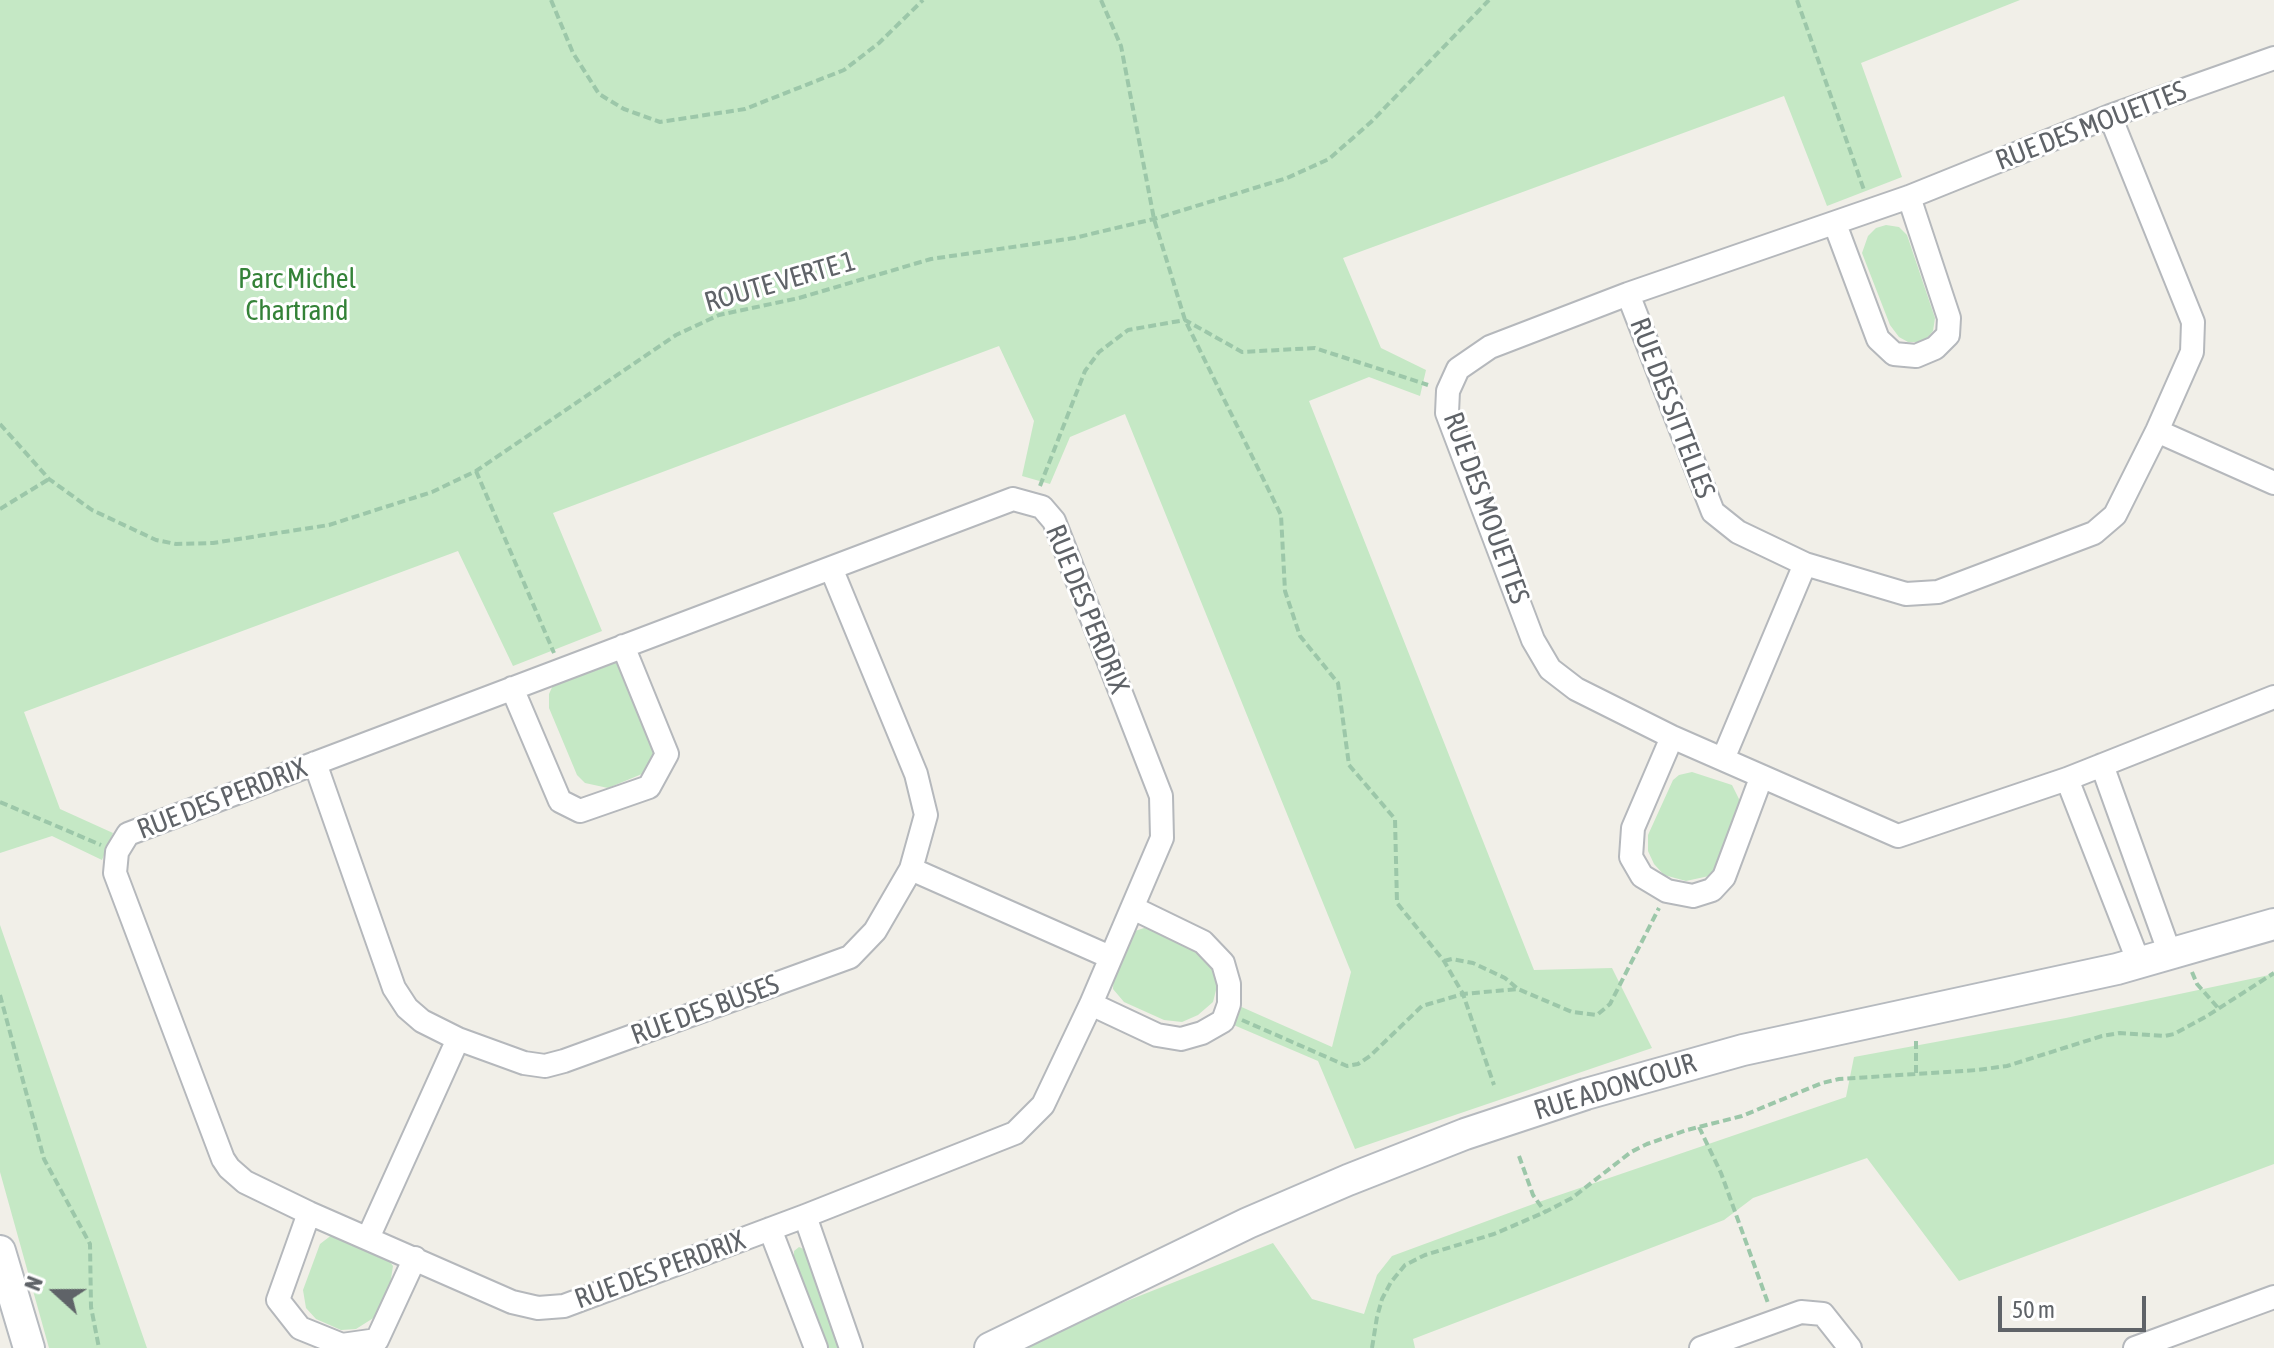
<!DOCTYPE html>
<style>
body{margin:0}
#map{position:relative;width:2274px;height:1348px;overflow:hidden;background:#f1efe8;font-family:"Asap Condensed",sans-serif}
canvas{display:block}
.north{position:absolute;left:16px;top:1252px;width:80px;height:80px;-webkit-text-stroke:6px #fff;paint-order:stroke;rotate:291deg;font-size:22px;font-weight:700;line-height:32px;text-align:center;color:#5f6368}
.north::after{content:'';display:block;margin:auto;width:28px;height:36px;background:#5f6368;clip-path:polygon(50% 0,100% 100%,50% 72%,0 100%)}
.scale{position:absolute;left:1998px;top:1296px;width:148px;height:36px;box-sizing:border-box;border:4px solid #5f6368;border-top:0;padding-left:10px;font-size:24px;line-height:28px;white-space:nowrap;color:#5f6368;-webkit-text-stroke:6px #fff;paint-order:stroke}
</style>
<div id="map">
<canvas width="2274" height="1348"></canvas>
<div class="north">N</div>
<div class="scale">50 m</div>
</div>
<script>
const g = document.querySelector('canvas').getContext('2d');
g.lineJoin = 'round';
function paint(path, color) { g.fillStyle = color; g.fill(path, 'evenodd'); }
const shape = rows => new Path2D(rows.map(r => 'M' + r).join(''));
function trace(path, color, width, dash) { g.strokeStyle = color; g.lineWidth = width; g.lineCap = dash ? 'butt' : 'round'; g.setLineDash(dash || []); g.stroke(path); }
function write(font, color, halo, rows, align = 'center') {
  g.font = font + ' "Asap Condensed",sans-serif'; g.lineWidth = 6; g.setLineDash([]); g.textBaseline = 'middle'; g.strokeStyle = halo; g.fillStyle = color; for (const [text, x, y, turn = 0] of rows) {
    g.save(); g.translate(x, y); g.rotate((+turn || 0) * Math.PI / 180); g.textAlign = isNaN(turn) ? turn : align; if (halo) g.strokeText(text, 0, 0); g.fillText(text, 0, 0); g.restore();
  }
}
const green = shape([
 [0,0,2020,0,1861,63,1902,177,1827,206,1784,96,1343,258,1381,348,1426,370,1420,396,1369,377,1309,401,1534,970,1612,968,1652,1048,1355,1149,1318,1061,1229,1023,1237,1005,1332,1047,1351,972,1125,414,1070,437,1050,484,1022,476,1034,421,999,346,553,513,602,631,513,666,458,551,24,712,60,809,113,833,102,860,52,836,0,853],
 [1886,225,1899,227,1907,235,1935,318,1933,331,1927,338,1918,342,1908,342,1899,337,1890,325,1862,253,1868,236,1876,228],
 [612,661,622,667,655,749,653,759,642,774,608,788,585,783,577,775,549,708,549,694,554,683],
 [1692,772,1732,785,1741,803,1718,866,1709,876,1686,881,1664,875,1654,864,1648,851,1648,835,1673,780,1679,775],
 [0,925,147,1348,49,1348,0,1172],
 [1150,926,1200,946,1214,961,1218,982,1213,1002,1198,1015,1182,1022,1164,1020,1124,1002,1113,989,1114,972,1125,941,1135,931],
 [2274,974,2274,1164,1959,1281,1867,1158,1753,1198,1724,1220,1413,1339,1415,1348,1008,1348,1273,1243,1312,1299,1364,1314,1377,1275,1392,1256,1536,1203,1846,1097,1854,1057,2066,1018],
 [333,1234,380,1249,393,1266,390,1285,375,1317,356,1329,341,1330,316,1319,306,1308,303,1290,320,1244],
 [799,1247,806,1250,842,1348,827,1348,794,1259,794,1251]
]);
const path = shape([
 [551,0,573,53,599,94,624,109,660,122,745,109,844,70,879,43,923,0],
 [1101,0,1121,46,1154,219,1185,320,1281,515,1285,591,1300,636,1338,683,1349,765,1395,819,1397,903,1444,961,1463,994,1494,1085],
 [1797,0,1864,190],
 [0,424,49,479,92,510,156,540,176,544,213,543,329,525,432,492,476,471,676,335,719,315,799,298,931,259,1074,238,1154,219,1287,178,1329,159,1371,122,1489,0],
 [476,471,554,653],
 [1040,486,1085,371,1099,352,1128,330,1185,320,1242,352,1315,348,1428,385],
 [0,509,49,479],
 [0,802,101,845],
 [1444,961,1452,959,1473,963,1505,978,1518,989],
 [2192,972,2197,984,2219,1009],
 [0,995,44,1159,90,1244,91,1307,99,1348],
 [1242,1020,1347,1066,1358,1064,1370,1056,1422,1006,1463,994,1518,989,1572,1012,1597,1015,1610,1004,1659,908],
 [1916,1041,1916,1073],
 [1699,1127,1721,1173,1768,1303],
 [1519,1156,1533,1195,1545,1212],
 [1372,1348,1377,1317,1382,1299,1391,1282,1405,1265,1425,1255,1494,1234,1545,1212,1572,1198,1631,1152,1647,1144,1687,1130,1742,1116,1822,1083,1839,1079,1977,1070,2007,1066,2102,1036,2120,1033,2165,1036,2174,1034,2207,1016,2274,973]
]);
const street = shape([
 [2274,58,2110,116,1909,197,1628,294,1490,347,1458,369,1448,391,1447,413,1533,640,1550,669,1576,689,1672,737,1898,836,2067,779,2274,697],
 [1835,224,1878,339,1894,354,1916,356,1935,348,1948,335,1949,318,1909,197],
 [1628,294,1713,512,1738,532,1805,564,1906,594,1938,592,2094,533,2115,515,2157,431,2192,352,2193,322,2110,116],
 [2157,431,2274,483],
 [1013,499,1042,507,1054,521,1161,796,1162,838,1091,1004,1043,1105,1015,1133,805,1216,564,1306,538,1308,512,1302,309,1213,245,1182,229,1168,223,1159,115,873,117,852,128,834,1013,499],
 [512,688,560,801,580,811,649,787,667,754,623,646],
 [1672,737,1633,828,1631,857,1642,876,1667,891,1693,896,1712,890,1724,877,1761,778],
 [1723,759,1805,564],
 [315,763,394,988,407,1008,422,1021,458,1039,524,1063,545,1066,564,1061,850,957,875,931,911,869,926,815,916,774,831,568],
 [2102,765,2170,954],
 [2067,779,2139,963],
 [911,869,1110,957],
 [1091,1004,1157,1035,1181,1039,1202,1033,1223,1021,1229,1004,1229,984,1223,963,1203,942,1133,908],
 [309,1213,278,1300,300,1328,342,1345,377,1340,415,1258],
 [805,1216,851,1348],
 [770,1229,816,1348],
 [368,1238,458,1039],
 [1701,1348,1801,1312,1823,1314,1850,1348],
 [2135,1348,2274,1297]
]);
const secondary = shape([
 [0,1251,29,1348],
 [990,1348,1248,1223,1348,1180,1465,1134,1586,1094,1743,1050,2117,969,2274,924]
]);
const streetNames = [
 ["RUE DES MOUETTES",2091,126,-21],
 ["ROUTE VERTE 1",780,282,-16],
 ["RUE DES SITTELLES",1672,408,69],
 ["RUE DES MOUETTES",1486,508,70],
 ["RUE DES PERDRIX",1087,609,68],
 ["RUE DES PERDRIX",222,799,-21],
 ["RUE DES BUSES",705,1010,-20],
 ["RUE ADONCOUR",1615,1087,-17],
 ["RUE DES PERDRIX",660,1270,-20]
];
const parkNames = [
 ["Parc Michel",297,279],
 ["Chartrand",297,311]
];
paint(green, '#c5e8c5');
trace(street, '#b5b8bc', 26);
trace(secondary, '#b6babf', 34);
trace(path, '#9cc7a9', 4, [8, 4]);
trace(street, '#fff', 22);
trace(secondary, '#fff', 30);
write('28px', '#5f6368', '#fff', streetNames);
write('28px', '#348238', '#fff', parkNames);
</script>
